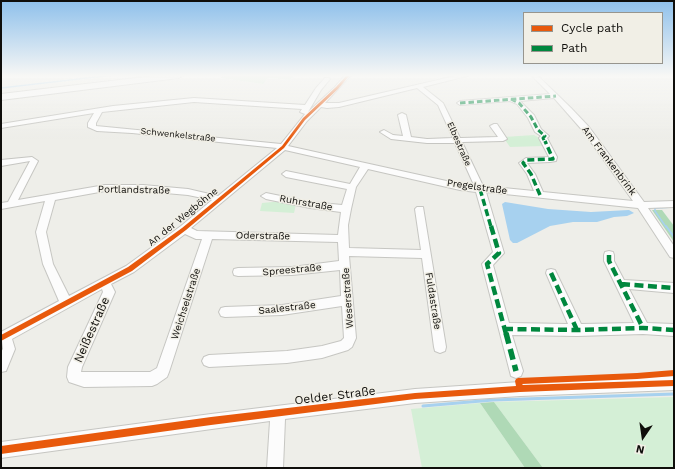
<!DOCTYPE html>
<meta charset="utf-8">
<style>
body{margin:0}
#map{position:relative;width:675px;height:469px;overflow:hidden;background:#eeeee9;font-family:"Work Sans",sans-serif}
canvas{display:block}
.frame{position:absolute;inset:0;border:2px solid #0f0e0b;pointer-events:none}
.legend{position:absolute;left:523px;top:12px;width:140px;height:52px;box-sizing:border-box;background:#f1efe6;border:1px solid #97958e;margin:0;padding:5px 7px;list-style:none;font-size:12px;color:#0f0e0b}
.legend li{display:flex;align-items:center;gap:8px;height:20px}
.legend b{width:20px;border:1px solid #97958e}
.north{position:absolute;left:623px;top:417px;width:40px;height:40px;-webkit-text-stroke:3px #f1efe6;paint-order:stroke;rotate:193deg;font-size:11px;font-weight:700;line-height:16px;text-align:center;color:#0f0e0b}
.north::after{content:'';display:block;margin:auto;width:14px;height:18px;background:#0f0e0b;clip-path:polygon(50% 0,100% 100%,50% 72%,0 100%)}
</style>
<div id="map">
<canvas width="675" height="469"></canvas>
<div class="frame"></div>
<ul class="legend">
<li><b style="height:5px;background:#e8590c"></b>Cycle path</li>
<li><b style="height:5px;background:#00873e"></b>Path</li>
</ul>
<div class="north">N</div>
</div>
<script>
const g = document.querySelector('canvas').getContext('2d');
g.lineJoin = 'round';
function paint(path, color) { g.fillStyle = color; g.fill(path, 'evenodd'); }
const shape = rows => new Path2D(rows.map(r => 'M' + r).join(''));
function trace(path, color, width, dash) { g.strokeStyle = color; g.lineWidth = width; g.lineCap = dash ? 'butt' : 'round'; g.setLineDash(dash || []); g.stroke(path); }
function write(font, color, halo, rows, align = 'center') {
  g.font = font + ' "Work Sans",sans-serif'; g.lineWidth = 3; g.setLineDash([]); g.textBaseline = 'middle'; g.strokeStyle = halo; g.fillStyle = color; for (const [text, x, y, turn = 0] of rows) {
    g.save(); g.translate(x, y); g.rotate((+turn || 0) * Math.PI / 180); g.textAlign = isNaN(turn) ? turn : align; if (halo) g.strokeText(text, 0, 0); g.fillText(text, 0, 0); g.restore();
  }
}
const green = shape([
 [226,75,294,75,290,80,268,78,263,84,221,78],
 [534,135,541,139,544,146,510,147,503,137],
 [283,201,296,204,294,213,260,211,262,203],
 [674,397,674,468,543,468,494,402],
 [480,403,525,468,422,468,411,409]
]);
const forest = shape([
 [652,210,662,210,674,226,674,242],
 [494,402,543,468,525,468,480,403]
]);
const water = shape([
 [505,202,548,209,591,212,629,210,634,213,627,216,614,217,597,222,573,222,550,226,517,243,513,243,510,240,502,204]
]);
const streamFar2 = shape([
 [1,88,113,75],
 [648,202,655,202],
 [666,227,655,211,655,208,674,207]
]);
const streamFar1 = shape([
 [666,226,674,237]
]);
const stream = shape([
 [423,406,493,400,674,394]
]);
const minor = shape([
 [345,75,351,75,325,103,339,103,459,75,468,75,467,76,423,87,443,103,460,138,498,137,490,126,494,124,497,124,507,139,503,141,462,142,483,186,534,191,527,174,519,163,526,158,549,157,539,138,541,136,535,132,528,118,517,104,510,101,460,105,457,103,460,101,550,94,531,75,537,75,571,108,589,127,644,202,674,201,674,207,648,208,674,246,674,258,670,257,638,208,486,192,504,253,493,265,509,323,568,324,546,273,547,270,551,269,555,270,581,324,634,323,604,261,604,255,605,252,609,251,613,252,614,255,614,261,624,280,674,283,674,293,629,289,647,323,674,324,674,336,643,334,577,336,512,335,523,371,521,376,516,378,511,376,482,264,493,252,476,192,460,190,368,169,356,187,351,209,348,225,349,248,421,250,415,209,417,207,423,207,446,347,445,351,440,353,435,351,434,347,422,258,349,256,356,338,352,347,348,350,322,358,287,363,209,367,204,365,202,361,204,357,209,355,287,351,322,346,341,341,344,338,342,306,282,315,225,317,221,316,219,312,221,308,225,307,282,305,341,296,340,270,292,275,238,276,234,275,233,272,234,269,238,268,292,267,339,261,338,242,212,239,169,372,167,377,157,384,152,386,84,387,69,382,67,377,68,367,103,292,102,289,12,339,15,349,6,371,1,372,1,352,3,349,1,332,59,301,43,264,36,232,45,201,1,209,1,203,8,202,30,161,1,166,1,160,32,157,38,161,18,200,105,185,143,185,188,189,218,196,277,148,132,133,97,131,88,127,88,123,94,113,1,128,1,124,113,106,194,98,305,105,316,88,325,78,329,78,330,79,321,90,308,112,335,87,345,75],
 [417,88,438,105,453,138,427,139,411,137,406,115,402,113,398,115,403,136,393,135,384,130,380,132,391,139,427,143,455,143,474,185,460,184,288,146,307,121,321,107,327,108,339,107,417,88],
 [554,98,583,131,633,201,543,192,535,174,527,163,550,162,556,161,557,157,547,138,549,136,541,129,534,115,520,101,554,98],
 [194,102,302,109,300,112,305,114,281,144,96,126,96,123,102,112,194,102],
 [285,150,360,167,350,184,286,171,282,174,286,177,347,189,342,205,310,202,266,193,261,196,266,199,310,208,341,212,338,235,197,231,191,228,285,150],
 [105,191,143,191,188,195,212,200,181,226,126,266,69,296,53,264,46,232,55,200,105,191],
 [185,234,196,239,202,239,157,368,150,372,81,372,82,367,115,292,111,284,134,272,185,234],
 [674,376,674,390,520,396,415,403,285,419,283,468,267,468,270,421,1,458,1,442,211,414,415,389,520,382,674,376]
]);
const highway = shape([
 [161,75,183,75,179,78,1,100,1,94,161,75]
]);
const quietFar3 = shape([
 [511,99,519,103,531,117,538,130,545,136,543,138,545,142],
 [460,103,556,96]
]);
const quietFar2 = shape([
 [480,189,491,227],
 [540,195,531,174,523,163,526,160,553,159,545,141]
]);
const quietFar1 = shape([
 [491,226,499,253,487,264,506,334],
 [609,255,609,261,643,328],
 [551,273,577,330],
 [621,284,674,288],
 [504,329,577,330,643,328,674,330]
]);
const quiet = shape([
 [506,333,516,371]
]);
const cycleway = shape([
 [347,75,350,75,338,89,305,120,284,148,186,230,132,271,1,341,1,335,128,267,182,228,282,146,303,118,336,87,347,75],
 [674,370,674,376,637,379,522,384,523,385,674,380,674,386,520,392,415,399,211,425,1,454,1,446,211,417,415,393,516,386,515,381,516,379,518,378,637,373,674,370]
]);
const farStreetnames = [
 ["Schwenkelstraße",178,135,6],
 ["Elbestraße",459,144,66]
];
const streetNames = [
 ["Am Frankenbrink",609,161,53],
 ["Pregelstraße",477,187,8],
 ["Portlandstraße",134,190,1],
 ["Ruhrstraße",306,203,10],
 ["An der Wegböhne",183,217,-39],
 ["Oderstraße",263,236,1],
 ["Spreestraße",292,270,-5],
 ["Weserstraße",348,298,-94],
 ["Fuldastraße",433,301,81],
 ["Weichselstraße",186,304,-72],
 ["Saalestraße",287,308,-6]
];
const nearStreetnames = [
 ["Neißestraße",92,330,-66],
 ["Oelder Straße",335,396,-7]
];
paint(green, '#d4efd6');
paint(forest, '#afd9b6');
paint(water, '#a7d1ef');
trace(streamFar2, '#a7d1ef', 1.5);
trace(streamFar1, '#a7d1ef', 2);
trace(stream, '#a7d1ef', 3);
trace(minor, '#c6c6c2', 2);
trace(highway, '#c6c6c2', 2);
paint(minor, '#fcfcfc');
paint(highway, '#fcfcfc');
trace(quietFar3, '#00873e', 3, [5.5, 3]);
trace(quietFar2, '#00873e', 3.5, [7, 3.5]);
trace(quietFar1, '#00873e', 4.5, [9, 4.5]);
trace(quiet, '#00873e', 5.5, [11, 5.5]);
paint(cycleway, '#e8590c');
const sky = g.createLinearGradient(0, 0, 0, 140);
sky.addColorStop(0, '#8ec0eb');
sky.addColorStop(0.54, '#f7f7f5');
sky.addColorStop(1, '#f7f7f500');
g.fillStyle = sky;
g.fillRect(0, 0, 675, 140);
write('9px', '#0f0e0b', '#f1efe6', farStreetnames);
write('10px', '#0f0e0b', '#f1efe6', streetNames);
write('12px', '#0f0e0b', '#f1efe6', nearStreetnames);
</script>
